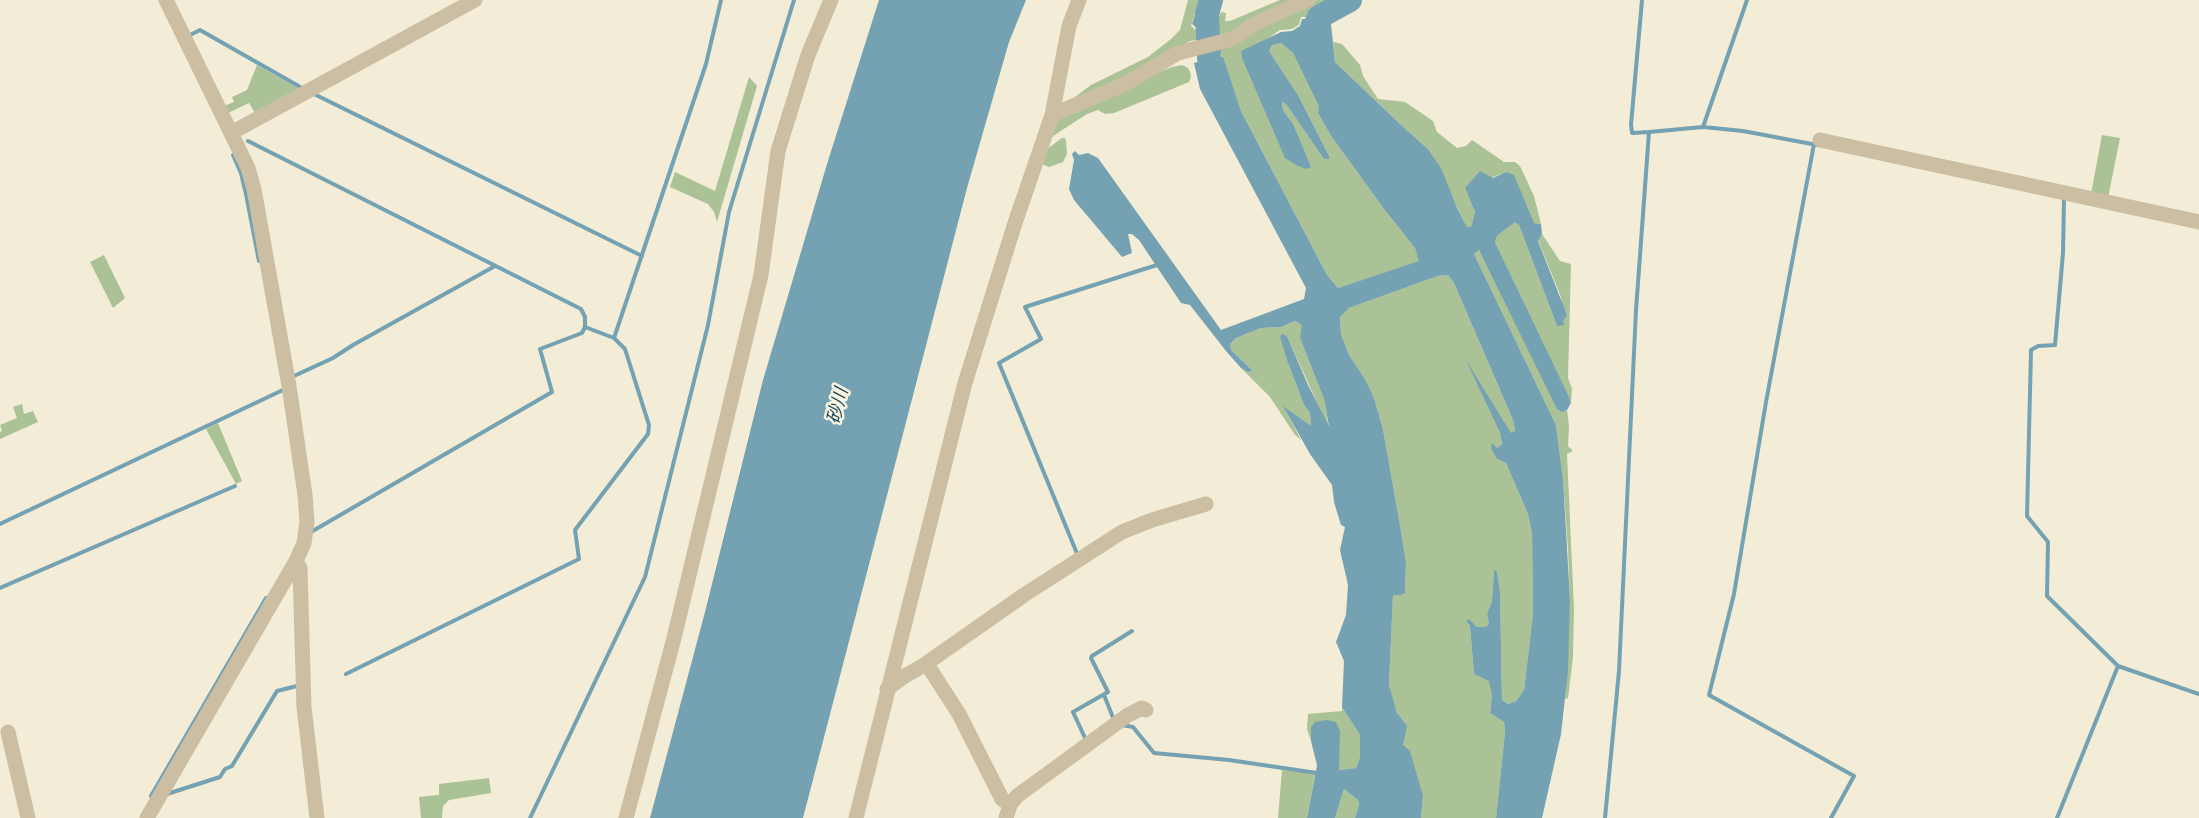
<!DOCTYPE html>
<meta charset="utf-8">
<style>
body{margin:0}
canvas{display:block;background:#f3ecd7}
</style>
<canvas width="2199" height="818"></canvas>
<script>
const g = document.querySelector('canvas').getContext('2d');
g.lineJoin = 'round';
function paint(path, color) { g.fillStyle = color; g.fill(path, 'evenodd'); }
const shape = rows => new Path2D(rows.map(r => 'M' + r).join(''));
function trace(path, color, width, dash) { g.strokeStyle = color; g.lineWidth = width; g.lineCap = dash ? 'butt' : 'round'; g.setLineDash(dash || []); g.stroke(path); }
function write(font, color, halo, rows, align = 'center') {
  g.font = font + ' Montserrat,"Noto Sans JP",sans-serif'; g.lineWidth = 5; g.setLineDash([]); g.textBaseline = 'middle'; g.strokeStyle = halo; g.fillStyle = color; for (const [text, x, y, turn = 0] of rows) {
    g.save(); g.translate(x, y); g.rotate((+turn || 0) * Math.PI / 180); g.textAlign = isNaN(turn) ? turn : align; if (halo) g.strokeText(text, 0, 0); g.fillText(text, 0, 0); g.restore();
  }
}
const green = shape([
 [1188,0,1199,0,1191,26,1200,34,1211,34,1221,12,1226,13,1225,21,1230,21,1280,0,1297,0,1222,36,1190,41,1131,75,1071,100,1091,85,1148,57,1171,39,1180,30],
 [1316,0,1341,0,1315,17,1301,17,1299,25,1292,29,1280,30,1264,41,1242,51,1242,58,1293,124,1283,110,1282,102,1286,104,1324,159,1329,156,1298,95,1269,51,1272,45,1281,43,1293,53,1320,106,1318,113,1331,136,1384,209,1415,248,1420,261,1338,288,1327,275,1241,111,1218,46],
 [1333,42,1342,44,1360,65,1363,76,1378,99,1405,102,1433,121,1437,132,1457,148,1466,146,1472,140,1504,162,1515,162,1520,166,1534,196,1541,224,1534,223,1506,172,1465,188,1475,212,1471,227,1467,227,1426,147,1400,124,1335,62],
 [257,65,303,91,256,115,249,103,228,113,224,106,234,102,232,97,247,90],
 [1182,65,1188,68,1190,72,1191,77,1189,82,1114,113,1105,114,1098,110,1087,114,1053,136,1048,141,1054,122,1144,78,1172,67],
 [749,77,757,86,717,222,714,212,708,204,670,187,675,172,715,191],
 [2102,135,2120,138,2108,198,2091,194],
 [1062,138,1065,138,1066,141,1067,154,1063,162,1049,167,1042,164,1047,149],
 [1516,221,1519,225,1557,326,1563,321,1561,297,1538,240,1542,234,1560,261,1571,264,1568,378,1572,389,1571,403,1495,242,1497,236],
 [1479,250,1562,412,1567,410,1569,426,1568,446,1573,451,1567,454,1574,609,1573,657,1568,698,1565,699,1570,600,1568,550,1563,479,1556,425,1474,254],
 [104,255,125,298,113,308,90,262],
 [1448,275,1454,283,1513,420,1515,432,1511,434,1470,367,1500,433,1502,444,1497,448,1497,459,1506,463,1528,514,1532,533,1533,614,1524,690,1516,701,1508,704,1502,700,1500,591,1497,572,1494,569,1492,601,1487,614,1489,624,1486,628,1477,627,1469,620,1466,621,1470,626,1474,674,1490,681,1492,695,1490,713,1504,722,1505,732,1496,818,1421,818,1423,796,1403,745,1405,733,1392,700,1389,685,1393,595,1400,595,1405,593,1406,562,1398,514,1383,429,1374,398,1365,379,1349,355,1341,334,1340,316,1349,308,1438,276],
 [1295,321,1303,325,1300,338,1324,399,1329,429,1287,336,1288,363,1304,405,1310,413,1311,427,1284,407,1301,440,1295,435,1270,397,1241,368,1248,372,1253,371,1231,350,1230,344,1236,338,1261,328,1281,327],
 [22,404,24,414,33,411,38,422,0,439,0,432,2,431,0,425,17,418,13,407],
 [218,423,242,481,236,484,206,429],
 [1342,707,1360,735,1360,757,1356,768,1339,770,1337,763,1311,727,1311,741,1307,729,1308,714,1342,711],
 [1282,770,1315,774,1307,818,1278,818],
 [489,778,491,793,449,800,443,806,442,818,421,818,419,797,439,795,439,784],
 [1344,789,1358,800,1359,805,1355,818,1335,818]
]);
const water = shape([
 [879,0,1026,0,1009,42,967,188,803,818,650,818,705,612,763,380,827,164],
 [1200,0,1222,0,1210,33,1202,32,1192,24],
 [1302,19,1313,19,1331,24,1335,62,1400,124,1427,148,1441,168,1457,208,1467,227,1471,227,1475,212,1465,188,1480,171,1493,178,1506,172,1514,175,1534,223,1541,224,1542,234,1538,241,1567,315,1563,321,1564,325,1557,326,1519,225,1515,222,1497,236,1495,242,1568,395,1571,403,1567,410,1562,412,1557,409,1479,250,1474,254,1556,425,1563,479,1570,600,1568,671,1561,734,1542,818,1496,818,1505,732,1504,722,1490,713,1492,695,1489,681,1474,674,1470,626,1466,621,1469,619,1477,627,1486,627,1489,624,1487,614,1492,601,1494,569,1497,572,1500,591,1502,700,1508,704,1516,701,1524,690,1533,614,1532,533,1528,514,1506,463,1497,459,1491,448,1492,443,1497,448,1502,444,1500,433,1466,360,1511,433,1515,431,1513,420,1454,283,1448,275,1438,276,1349,308,1340,317,1341,334,1349,355,1365,379,1374,398,1383,429,1398,514,1406,562,1405,593,1401,595,1393,595,1389,685,1397,713,1407,726,1403,745,1410,751,1423,796,1421,818,1355,818,1359,805,1358,800,1344,789,1335,818,1307,818,1317,765,1311,741,1311,727,1315,722,1327,720,1336,722,1340,731,1339,770,1356,768,1360,757,1360,735,1342,707,1344,661,1336,642,1346,615,1348,585,1340,550,1345,527,1341,525,1334,502,1332,485,1310,454,1283,406,1311,426,1310,413,1304,405,1288,363,1280,337,1282,334,1287,336,1308,385,1329,426,1324,399,1300,338,1302,325,1295,321,1281,327,1261,328,1236,338,1230,344,1231,350,1253,371,1248,372,1241,368,1226,351,1190,305,1181,303,1139,240,1132,234,1128,234,1132,253,1122,257,1074,200,1069,189,1074,160,1072,154,1075,151,1079,155,1088,153,1098,158,1221,330,1304,299,1306,288,1200,89,1194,63,1205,60,1205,58,1223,57,1241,111,1327,275,1338,288,1419,261,1415,248,1384,209,1331,136,1318,113,1319,106,1293,53,1281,43,1272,45,1269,51,1298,95,1329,156,1329,159,1324,159,1286,104,1282,102,1283,110,1293,124,1311,167,1307,169,1298,166,1285,158,1242,58,1241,51,1281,32,1292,31,1300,26]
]);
const stream = shape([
 [1642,0,1631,125,1632,133,1649,132],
 [190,35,200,30,302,88],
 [312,93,642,256],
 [1703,127,1747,0],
 [248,141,581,309,585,317,585,327,614,338],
 [1814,144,1766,402,1734,594,1709,695,1854,776,1831,818],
 [233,155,241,173,246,194,259,261],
 [2064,199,2063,253,2055,345,2038,346,2031,350,2027,516,2048,542,2047,596,2118,666,2199,694],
 [294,376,333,358,353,345,495,266],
 [0,524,285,389],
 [311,532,552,392,540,349,582,333,585,327],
 [1078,556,999,363,1041,339,1025,307,1160,264],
 [0,588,235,486],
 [346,674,579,559,575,530,648,434,649,425,625,349,614,338,706,64,721,0],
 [1104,695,1114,720],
 [1122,725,1133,727,1154,753,1229,760,1317,773],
 [1084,741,1086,740,1073,712,1108,692,1091,658,1092,656,1132,631],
 [167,794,220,777,225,769,232,766,277,691,297,686],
 [151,796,266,598],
 [530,818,645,577,708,325,729,212,794,0],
 [1605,818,1619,671,1636,310,1649,132,1703,127,1743,131,1817,145],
 [2057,818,2118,666]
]);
const river = shape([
 [1211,0,1207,14,1209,58,1218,88],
 [1314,50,1316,24,1319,17,1350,0]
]);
const street = shape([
 [1052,115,1125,84,1178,53,1232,39,1256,23,1307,0],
 [231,133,475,0],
 [1820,140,2199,222],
 [296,561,300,568,304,707,317,818],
 [924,665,930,669,959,714,1002,799,1010,805],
 [887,689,905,676,924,665,1024,595,1122,532,1152,520,1206,504],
 [8,732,28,818],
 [147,818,296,561,304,543,307,522,305,495,289,386,254,189,248,168,231,133,166,0],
 [626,818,674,638,761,275,778,151,808,55,831,0],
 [856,818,965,383,1015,223,1052,115,1069,26,1079,0],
 [1006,818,1010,805,1017,796,1128,715,1142,708,1146,710]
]);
const waterNames = [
 ["砂川",838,406,-76]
];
paint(green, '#aac296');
paint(water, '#74a2b2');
trace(stream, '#74a2b2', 4);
trace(river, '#74a2b2', 24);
trace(street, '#cbbea2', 15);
write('italic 18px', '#184759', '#faf5e3', waterNames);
</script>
